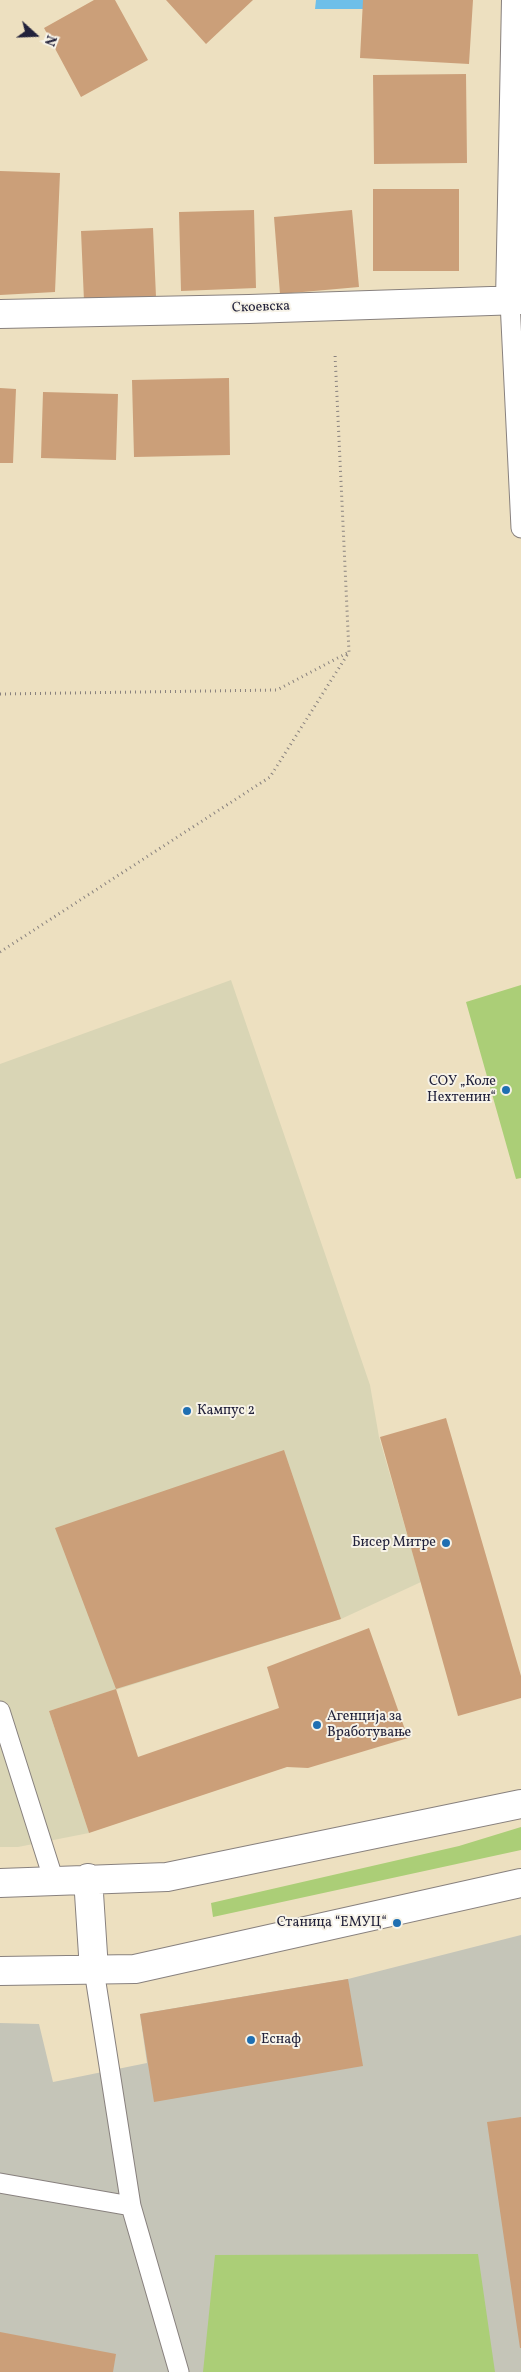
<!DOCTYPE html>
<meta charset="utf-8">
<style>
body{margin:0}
#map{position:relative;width:521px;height:2372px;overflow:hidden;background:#ede0c0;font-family:Vollkorn,serif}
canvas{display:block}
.north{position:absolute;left:10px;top:10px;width:50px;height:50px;-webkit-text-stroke:4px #f7f3e8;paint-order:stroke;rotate:110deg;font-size:14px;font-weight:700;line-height:20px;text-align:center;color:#22223b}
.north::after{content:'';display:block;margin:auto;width:18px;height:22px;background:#22223b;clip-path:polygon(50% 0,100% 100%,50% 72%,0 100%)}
</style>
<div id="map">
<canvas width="521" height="2372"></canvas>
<div class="north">N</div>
</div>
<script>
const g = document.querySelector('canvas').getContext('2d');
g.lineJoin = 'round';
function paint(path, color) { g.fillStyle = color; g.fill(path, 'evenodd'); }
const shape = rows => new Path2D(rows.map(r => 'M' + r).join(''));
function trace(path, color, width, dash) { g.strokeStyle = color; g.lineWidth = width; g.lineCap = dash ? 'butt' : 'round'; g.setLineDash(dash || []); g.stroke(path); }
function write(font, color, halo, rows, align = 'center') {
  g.font = font + ' Vollkorn,serif'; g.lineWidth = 4; g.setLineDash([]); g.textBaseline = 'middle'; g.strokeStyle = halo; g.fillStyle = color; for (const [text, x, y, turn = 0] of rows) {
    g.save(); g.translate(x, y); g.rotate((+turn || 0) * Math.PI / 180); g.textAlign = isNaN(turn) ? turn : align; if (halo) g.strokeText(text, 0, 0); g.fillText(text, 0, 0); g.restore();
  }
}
const built = shape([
 [231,980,370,1385,379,1437,421,1582,341,1619,49,1711,89,1833,18,1847,0,1847,0,1064]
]);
const industrial = shape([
 [521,1935,521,2372,0,2372,0,2023,39,2024,53,2082,147,2063,140,2014,348,1979]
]);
const green = shape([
 [521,985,521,1178,516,1179,466,1002],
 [521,1827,521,1850,213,1917,211,1903,459,1846],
 [478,2254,495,2372,203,2372,215,2255]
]);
const water = shape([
 [316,0,363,0,363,9,315,9]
]);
const building = shape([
 [94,0,115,0,148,60,81,97,44,28],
 [166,0,253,0,206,44],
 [363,0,473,0,469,64,360,58],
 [466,74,467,163,374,164,373,75],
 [0,171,60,173,55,292,0,295],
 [373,189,459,189,459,271,373,271],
 [254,210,256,288,181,291,179,212],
 [352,210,359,287,280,294,274,217],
 [153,228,156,297,84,301,81,231],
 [229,378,230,455,134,457,132,380],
 [0,388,16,389,13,463,0,463],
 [43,392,118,394,116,460,41,458],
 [446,1418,521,1676,521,1698,458,1716,380,1437],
 [284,1450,341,1619,116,1689,55,1528],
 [369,1628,408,1738,308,1768,287,1767,89,1833,49,1711,116,1689,138,1757,279,1708,267,1667],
 [348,1979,363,2066,154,2102,140,2014],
 [521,2117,521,2348,520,2348,487,2122],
 [0,2332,116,2354,113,2372,0,2372]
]);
const path = shape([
 [0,694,277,690,349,652],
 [0,952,270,777,349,652,335,354]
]);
const lane = shape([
 [510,301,521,528],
 [0,1711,54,1881],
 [0,2183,131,2206,94,1970],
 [131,2206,179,2372]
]);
const street = shape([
 [510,301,516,0],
 [0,314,249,309,521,300]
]);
const secondary = shape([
 [88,1878,94,1970],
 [0,1883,167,1877,521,1804],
 [0,1971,135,1969,521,1883]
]);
const markers = [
 [506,1090,5,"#1f6fb2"],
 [187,1411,5,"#1f6fb2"],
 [446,1543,5,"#1f6fb2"],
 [317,1725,5,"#1f6fb2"],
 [397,1923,5,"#1f6fb2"],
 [251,2040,5,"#1f6fb2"]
];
const streetNames = [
 ["Скоевска",261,308,-2]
];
const poiNames = [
 ["СОУ „Коле",496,1082],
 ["Нехтенин“",496,1098],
 ["Кампус 2",197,1411,"left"],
 ["Бисер Митре",436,1543],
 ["Агенција за",327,1717,"left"],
 ["Вработување",327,1733,"left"],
 ["Станица “ЕМУЦ“",387,1923],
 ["Еснаф",261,2040,"left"]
];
paint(built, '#d9d5b5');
paint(industrial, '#c5c5b8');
paint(green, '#abce77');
paint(water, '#6ebfe9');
paint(building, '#cb9f79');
trace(lane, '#88817e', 21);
trace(street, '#88817e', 30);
trace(secondary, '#88817e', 30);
trace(path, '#88817e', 3, [1, 4]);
trace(lane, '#fff', 19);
trace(street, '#fff', 28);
trace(secondary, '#fff', 28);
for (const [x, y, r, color] of markers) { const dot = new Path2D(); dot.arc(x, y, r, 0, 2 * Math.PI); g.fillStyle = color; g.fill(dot); trace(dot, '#f7f3e8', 2); }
write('14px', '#22223b', '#f7f3e8', streetNames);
write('14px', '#22223b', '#f7f3e8', poiNames, 'right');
</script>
